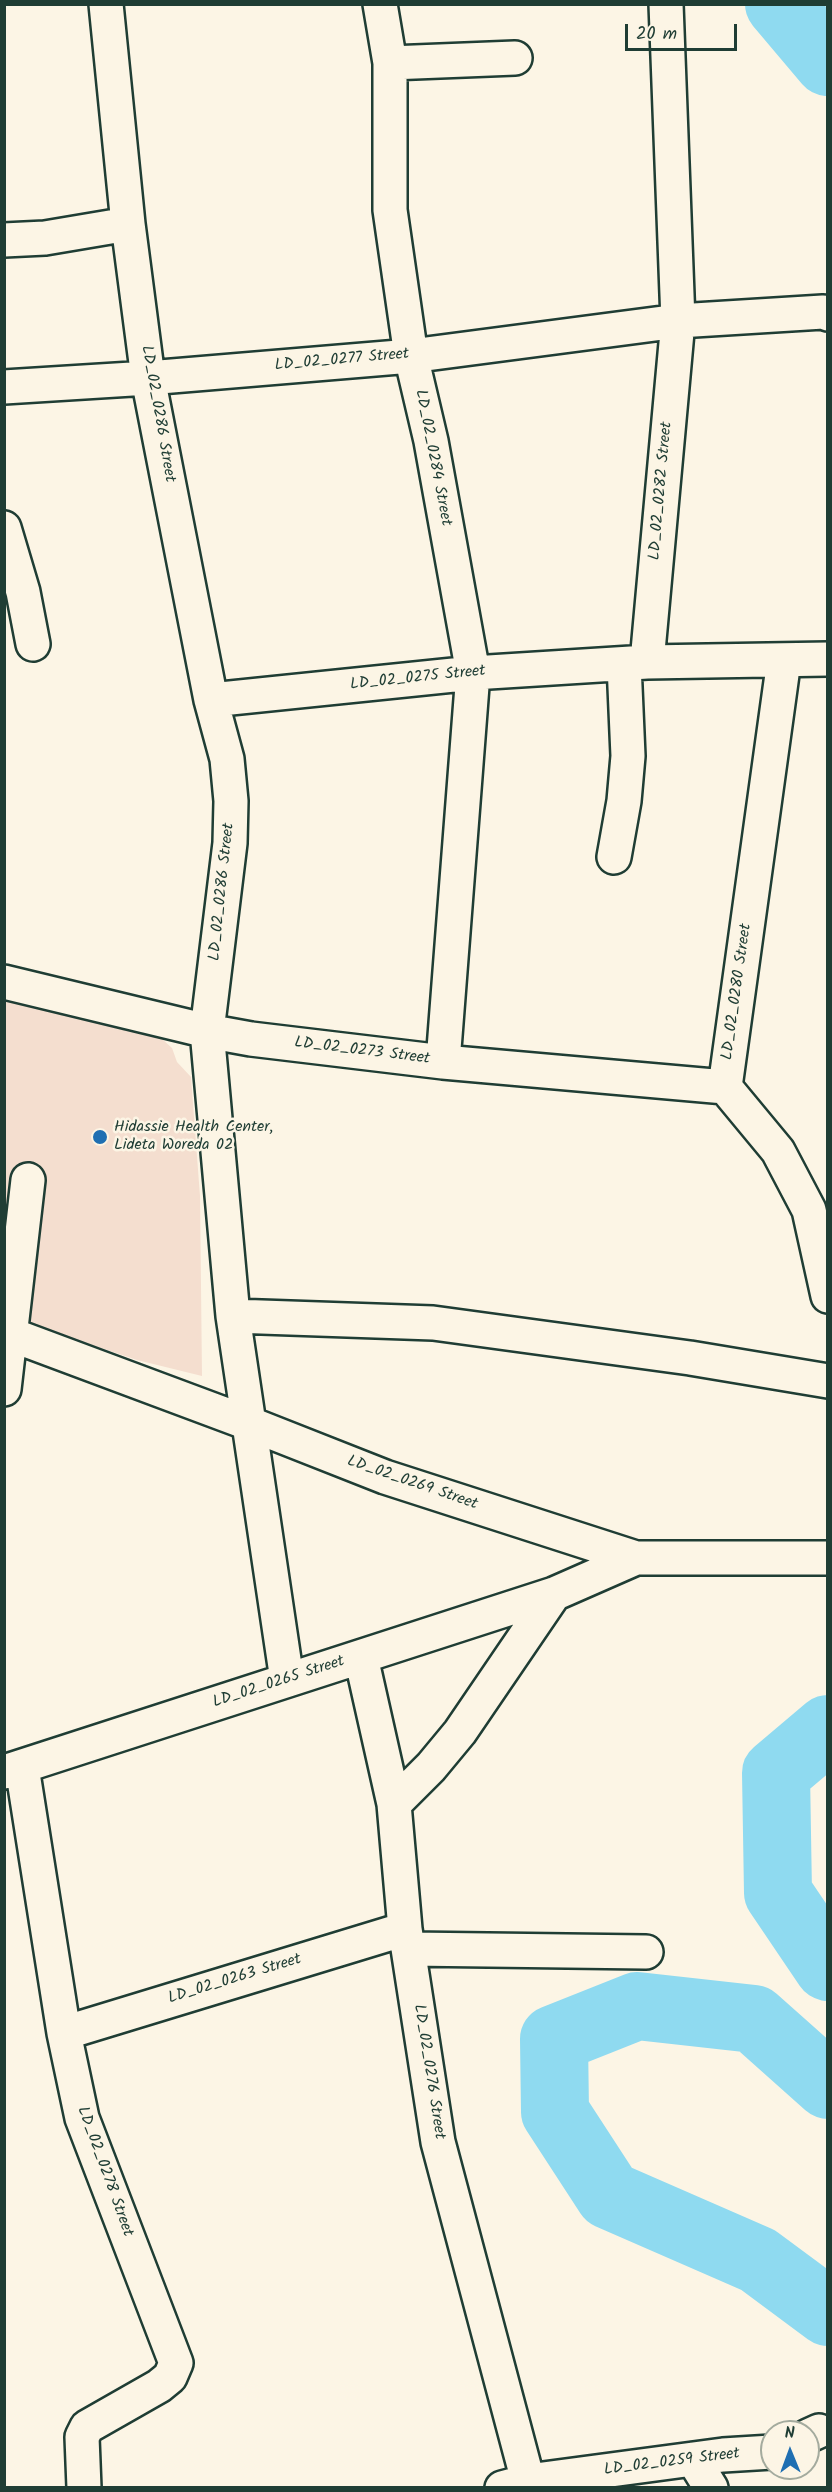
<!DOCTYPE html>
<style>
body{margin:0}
#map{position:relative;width:832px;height:2492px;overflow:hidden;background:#fcf5e5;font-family:Kalam,sans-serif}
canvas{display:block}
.frame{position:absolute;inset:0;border:6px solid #1f3d34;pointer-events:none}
.north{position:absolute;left:760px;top:2420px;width:60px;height:60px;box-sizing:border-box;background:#fcf5e5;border:2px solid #a4ab9e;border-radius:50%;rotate:359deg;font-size:16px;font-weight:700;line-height:24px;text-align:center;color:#1f3d34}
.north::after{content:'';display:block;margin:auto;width:21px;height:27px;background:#1f6fb2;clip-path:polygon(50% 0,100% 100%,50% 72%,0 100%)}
.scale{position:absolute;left:625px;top:24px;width:112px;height:27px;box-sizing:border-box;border:3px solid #1f3d34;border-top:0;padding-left:8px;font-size:18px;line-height:21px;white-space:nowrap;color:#1f3d34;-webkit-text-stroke:4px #fcf5e5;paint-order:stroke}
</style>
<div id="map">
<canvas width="832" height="2492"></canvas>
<div class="frame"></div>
<div class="north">N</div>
<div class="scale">20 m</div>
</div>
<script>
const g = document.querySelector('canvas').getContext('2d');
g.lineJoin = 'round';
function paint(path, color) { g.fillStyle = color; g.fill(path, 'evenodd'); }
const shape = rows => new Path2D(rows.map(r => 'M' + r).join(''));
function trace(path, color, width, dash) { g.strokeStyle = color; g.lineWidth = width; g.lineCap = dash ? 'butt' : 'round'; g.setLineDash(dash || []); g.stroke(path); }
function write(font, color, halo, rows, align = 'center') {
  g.font = font + ' Kalam,sans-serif'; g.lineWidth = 5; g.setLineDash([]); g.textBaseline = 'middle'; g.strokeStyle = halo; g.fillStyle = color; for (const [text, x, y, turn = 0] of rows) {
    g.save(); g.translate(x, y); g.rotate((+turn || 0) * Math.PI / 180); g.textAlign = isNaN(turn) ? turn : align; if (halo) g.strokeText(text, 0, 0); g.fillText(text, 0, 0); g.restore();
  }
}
const built = shape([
 [4,994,162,1039,172,1048,177,1062,191,1077,200,1196,202,1376,137,1360,5,1316]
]);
const river = shape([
 [779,4,828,62],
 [828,1729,776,1773,778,1893,828,1967],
 [828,2085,754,2019,637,2006,554,2039,555,2112,609,2195,758,2260,828,2312]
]);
const minor = shape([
 [106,4,128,224,148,378,211,700,227,759,231,801,230,843,207,1031,233,1316,287,1680],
 [380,4,390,63,390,210,411,356,431,441,473,673,443,1062],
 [390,63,515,58],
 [4,240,45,238,128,224],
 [4,387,148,378,411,356,678,321,823,312,828,314],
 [4,528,23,592,33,644],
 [784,660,725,1087,778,1151,809,1210,828,1296],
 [647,662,678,321,666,4],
 [211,700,473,673,647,662,828,659],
 [614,857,624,801,628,756,624,664],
 [4,982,207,1031,251,1039,443,1062,725,1087],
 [233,1316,433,1323,690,1358,828,1381],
 [4,1332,248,1423,385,1477,636,1558,828,1558],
 [4,1389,28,1180],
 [361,1657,394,1804,405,1929,438,2142,528,2481],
 [22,1767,64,2033,82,2118,176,2363,170,2377,159,2386,87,2427,82,2437,84,2488],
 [4,1772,554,1594,636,1558],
 [394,1804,431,1767,460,1732,554,1594],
 [409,1949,646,1952],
 [64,2033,405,1929],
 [808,2436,819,2431],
 [693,2459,711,2488],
 [502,2488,528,2481,723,2455,772,2452]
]);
const markers = [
 [100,1137,8,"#1f6fb2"]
];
const streetNames = [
 ["LD_02_0277 Street",342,361,-5],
 ["LD_02_0286 Street",157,414,80],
 ["LD_02_0284 Street",432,458,79],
 ["LD_02_0282 Street",662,491,-85],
 ["LD_02_0275 Street",418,679,-6],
 ["LD_02_0286 Street",223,892,-84],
 ["LD_02_0280 Street",738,992,-82],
 ["LD_02_0273 Street",362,1052,7],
 ["LD_02_0269 Street",412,1484,19],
 ["LD_02_0265 Street",279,1683,-18],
 ["LD_02_0263 Street",235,1980,-17],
 ["LD_02_0276 Street",428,2072,81],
 ["LD_02_0278 Street",104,2172,70],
 ["LD_02_0259 Street",672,2463,-7]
];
const poiNames = [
 ["Hidassie Health Center,",114,1128],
 ["Lideta Woreda 02",114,1146]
];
paint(built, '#f4decf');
trace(river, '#8fdaf0', 68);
trace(minor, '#1f3d34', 38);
trace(minor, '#fcf5e5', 33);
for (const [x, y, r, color] of markers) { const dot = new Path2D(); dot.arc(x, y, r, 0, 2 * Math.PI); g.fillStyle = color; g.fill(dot); trace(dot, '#fcf5e5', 2); }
write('16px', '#1f3d34', '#fcf5e5', streetNames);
write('16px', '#1f3d34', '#fcf5e5', poiNames, 'left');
</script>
